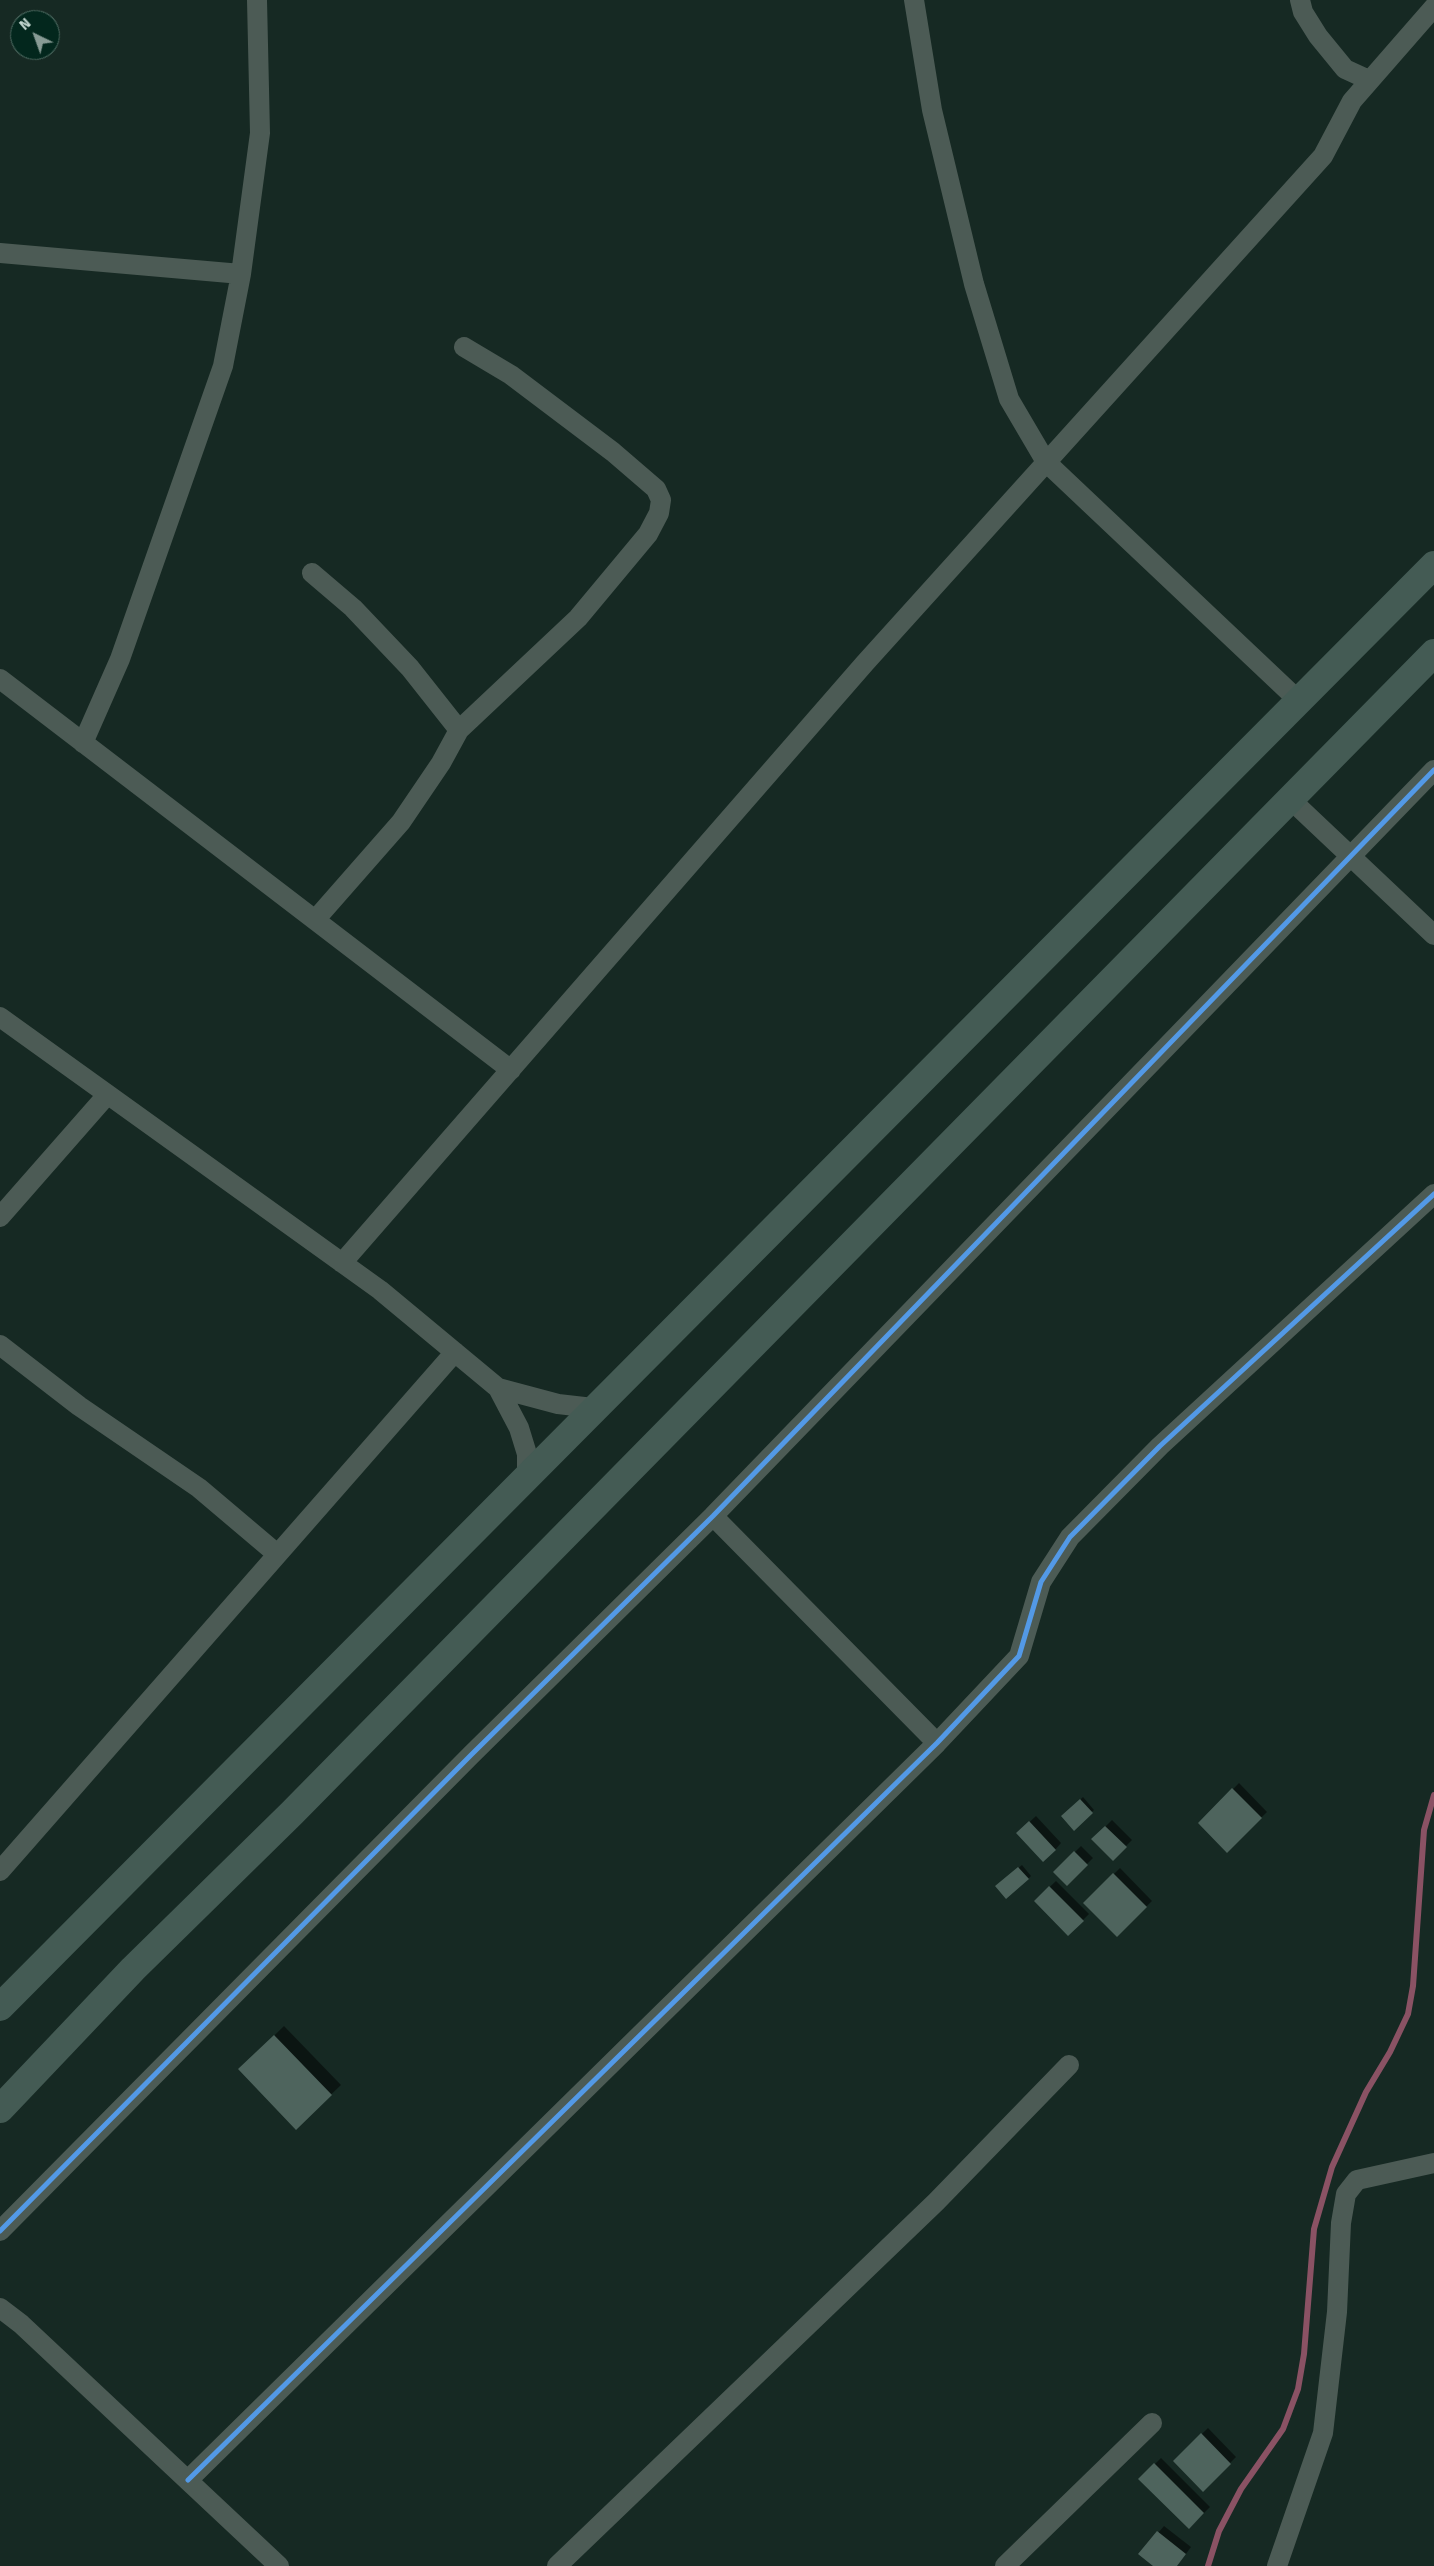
<!DOCTYPE html>
<style>
body{margin:0}
#map{position:relative;width:1434px;height:2566px;overflow:hidden;background:#162923;font-family:"Fira Sans",sans-serif}
canvas{display:block}
.north{position:absolute;left:10px;top:10px;width:50px;height:50px;box-sizing:border-box;background:#03271d;border:1px solid #516e65;border-radius:50%;rotate:318deg;font-size:14px;font-weight:700;line-height:20px;text-align:center;color:#c6d9d2}
.north::after{content:'';display:block;margin:auto;width:18px;height:22px;background:#889b95;clip-path:polygon(50% 0,100% 100%,50% 72%,0 100%)}
</style>
<div id="map">
<canvas width="1434" height="2566"></canvas>
<div class="north">N</div>
</div>
<script>
const g = document.querySelector('canvas').getContext('2d');
g.lineJoin = 'round';
function paint(path, color) { g.fillStyle = color; g.fill(path, 'evenodd'); }
const shape = rows => new Path2D(rows.map(r => 'M' + r).join(''));
function trace(path, color, width, dash) { g.strokeStyle = color; g.lineWidth = width; g.lineCap = dash ? 'butt' : 'round'; g.setLineDash(dash || []); g.stroke(path); }
const shadow = shape([
 [1239,1783,1267,1812,1227,1851,1200,1823],
 [1083,1797,1094,1810,1074,1829,1063,1816],
 [1036,1816,1061,1843,1055,1850,1024,1827],
 [1112,1820,1132,1840,1113,1859,1093,1839],
 [1081,1846,1093,1858,1067,1884,1055,1872],
 [1022,1865,1031,1876,1028,1879,999,1884],
 [1120,1868,1152,1901,1117,1935,1085,1903],
 [1056,1881,1089,1914,1068,1935,1035,1901],
 [284,2026,341,2085,296,2128,240,2069],
 [1208,2428,1236,2457,1203,2490,1174,2461],
 [1161,2458,1210,2507,1189,2528,1140,2479],
 [1164,2526,1191,2547,1177,2566,1155,2566,1140,2554]
]);
const stream = shape([
 [1208,2566,1219,2531,1241,2489,1283,2429,1298,2389,1304,2354,1314,2229,1332,2167,1366,2092,1390,2052,1408,2014,1413,1986,1424,1830,1434,1795]
]);
const building = shape([
 [1232,1788,1262,1818,1227,1853,1198,1823],
 [1080,1799,1093,1813,1074,1831,1061,1816],
 [1029,1821,1056,1850,1043,1862,1016,1833],
 [1105,1826,1127,1847,1113,1861,1091,1839],
 [1074,1851,1088,1865,1067,1886,1053,1872],
 [1018,1867,1029,1879,1006,1899,995,1886],
 [1113,1873,1147,1907,1117,1937,1083,1903],
 [1049,1886,1084,1921,1068,1936,1034,1901],
 [274,2035,332,2095,296,2130,238,2069],
 [1201,2433,1231,2464,1203,2492,1173,2461],
 [1154,2463,1204,2513,1189,2529,1138,2479],
 [1157,2531,1186,2554,1177,2566,1153,2566,1138,2554]
]);
const street = shape([
 [914,0,932,110,974,284,1009,399,1046,462,1300,702],
 [1300,0,1303,12,1318,36,1345,69,1369,80],
 [0,253,241,274],
 [312,573,353,608,410,668,459,730],
 [0,679,511,1070],
 [83,743,120,659,223,366,241,274,260,133,257,0],
 [1290,799,1434,935],
 [315,920,401,822,441,763,459,730,578,618,648,534,659,513,661,500,656,489,613,452,511,375,464,347],
 [0,1017,380,1290,498,1388,519,1428,527,1454,527,1476],
 [0,1217,107,1095],
 [342,1263,865,663,1323,156,1352,101,1434,7],
 [0,1345,79,1406,199,1488,277,1554],
 [498,1388,558,1404,593,1408],
 [713,1516,937,1743],
 [0,1871,455,1352],
 [0,2231,471,1755,713,1516,1434,770],
 [0,2308,21,2324,279,2566],
 [188,2480,937,1743,1019,1656,1041,1582,1070,1537,1160,1446,1434,1194],
 [557,2566,936,2202,1069,2065],
 [1005,2566,1152,2423],
 [1277,2566,1323,2433,1337,2312,1341,2223,1346,2194,1357,2180,1434,2163]
]);
const highway = shape([
 [0,2007,1434,565],
 [0,2109,133,1969,292,1813,1434,653]
]);
const cycleway = shape([
 [0,2231,471,1755,713,1516,1434,770],
 [188,2480,937,1743,1019,1656,1041,1582,1070,1537,1160,1446,1434,1194]
]);
paint(shadow, '#0007');
trace(stream, '#8a5264', 6);
paint(building, '#4e645d');
trace(street, '#4c5b55', 20);
trace(highway, '#445b54', 28);
trace(cycleway, '#5399e6', 5);
</script>
